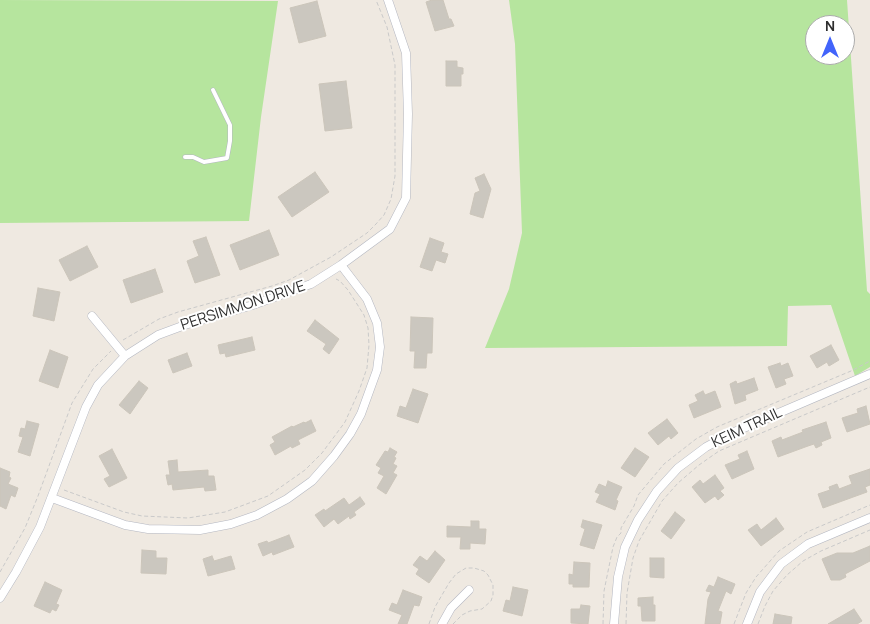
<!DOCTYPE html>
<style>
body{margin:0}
#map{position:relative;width:870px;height:624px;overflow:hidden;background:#efe9e1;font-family:Manrope,sans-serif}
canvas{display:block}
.north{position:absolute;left:805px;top:15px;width:50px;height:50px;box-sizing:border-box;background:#fff;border:1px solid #ababab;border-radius:50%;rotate:0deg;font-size:14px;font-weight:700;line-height:20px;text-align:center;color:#2e2e2e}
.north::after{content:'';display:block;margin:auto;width:18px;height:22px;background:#4264fb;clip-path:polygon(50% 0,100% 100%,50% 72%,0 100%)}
</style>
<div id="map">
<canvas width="870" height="624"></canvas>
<div class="north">N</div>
</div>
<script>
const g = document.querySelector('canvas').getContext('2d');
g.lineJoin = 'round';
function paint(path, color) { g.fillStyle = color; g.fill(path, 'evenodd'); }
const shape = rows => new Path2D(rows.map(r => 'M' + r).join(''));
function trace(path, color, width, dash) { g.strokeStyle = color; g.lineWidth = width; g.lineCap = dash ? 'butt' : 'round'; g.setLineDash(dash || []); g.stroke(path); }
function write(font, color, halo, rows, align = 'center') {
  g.font = font + ' Manrope,sans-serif'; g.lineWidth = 4; g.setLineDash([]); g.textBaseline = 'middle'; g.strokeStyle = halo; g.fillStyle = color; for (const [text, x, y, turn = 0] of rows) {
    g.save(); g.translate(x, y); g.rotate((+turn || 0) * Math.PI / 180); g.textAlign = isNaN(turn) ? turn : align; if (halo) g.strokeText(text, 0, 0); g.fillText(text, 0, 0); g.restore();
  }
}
const green = shape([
 [0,0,278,1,261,117,249,221,0,223],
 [509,0,847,0,867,291,870,294,870,367,855,376,831,305,788,306,787,346,485,348,509,289,522,233,515,44],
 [815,25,845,25,845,55,815,55]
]);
const building = shape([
 [432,0,443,0,449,19,451,19,454,26,435,31,426,2,432,0],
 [317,1,326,36,299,43,290,8,317,1],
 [446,61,457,61,457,67,463,68,463,74,461,74,461,86,446,86,446,61],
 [346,81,352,128,325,131,319,84,346,81],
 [315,172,329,192,292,217,278,197,315,172],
 [484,174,491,189,483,218,470,214,475,193,480,191,475,178,484,174],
 [269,230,279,255,240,270,230,245,269,230],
 [206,237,220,275,195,283,187,261,199,256,193,241,206,237],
 [430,238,444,243,441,252,448,254,445,263,436,260,432,271,420,267,430,238],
 [87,246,98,267,70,281,59,260,87,246],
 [155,269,163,292,131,303,123,280,155,269],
 [38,288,60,292,54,321,33,316,38,288],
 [411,317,433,318,432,353,427,353,426,368,414,368,415,351,410,351,411,317],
 [315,320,339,339,329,354,323,349,326,344,307,331,315,320],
 [252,337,255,350,226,357,225,353,220,354,218,345,252,337],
 [831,345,839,360,829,366,827,362,817,368,810,356,831,345],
 [50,350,68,357,58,388,39,381,50,350],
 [187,353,192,366,173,373,168,360,187,353],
 [780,363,781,366,788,363,793,376,784,379,786,384,776,388,768,367,780,363],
 [754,378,758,390,745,395,746,400,735,404,730,384,736,381,737,384,754,378],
 [139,381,148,388,130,414,119,405,139,381],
 [413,389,428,394,418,423,397,416,400,406,406,408,413,389],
 [703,391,705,395,715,391,721,407,694,418,689,405,698,401,695,395,703,391],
 [866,406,870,424,847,432,842,418,858,413,857,409,866,406],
 [667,419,678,433,671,439,669,436,658,445,648,433,667,419],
 [311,420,316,431,298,440,300,444,292,448,291,446,275,455,270,445,275,442,272,437,292,426,293,427,304,422,305,423,311,420],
 [27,421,39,424,30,456,18,452,23,437,19,436,21,428,25,429,27,421],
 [826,422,831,438,821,442,822,445,816,448,814,444,808,446,778,457,772,441,781,437,782,440,803,432,802,430,826,422],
 [390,448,397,452,394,457,396,458,393,464,397,466,393,473,397,475,386,494,377,488,384,476,378,473,381,468,376,465,385,451,388,452,390,448],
 [635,448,649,457,635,477,621,468,635,448],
 [112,449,127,478,109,487,104,479,110,476,99,456,112,449],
 [747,451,754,469,732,479,725,465,740,459,738,455,747,451],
 [177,460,178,472,208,470,208,476,214,476,216,490,205,491,204,487,173,490,172,484,168,485,166,475,170,475,168,461,177,460],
 [0,468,10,472,9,477,11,478,8,484,18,488,15,497,11,495,6,509,0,506,0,468],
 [870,469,870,485,865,487,867,492,823,508,818,494,830,490,829,487,837,484,839,489,852,484,849,476,870,469],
 [715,475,724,488,720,491,724,495,718,500,715,496,705,503,692,487,700,480,703,484,715,475],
 [608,481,622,487,616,500,618,501,615,510,596,502,600,494,595,492,599,484,606,487,608,481],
 [360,497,365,504,354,512,356,515,350,519,349,516,338,524,334,519,324,527,315,515,324,509,325,511,344,498,349,505,360,497],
 [675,512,685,520,671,539,661,531,675,512],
 [776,518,784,529,761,546,748,530,757,524,761,530,776,518],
 [583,520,602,525,594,549,580,545,585,529,581,527,583,520],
 [471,521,479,521,479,529,486,529,485,544,470,543,470,549,460,549,461,537,447,537,447,526,471,527,471,521],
 [289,535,294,547,273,555,272,552,263,556,258,544,267,541,268,543,289,535],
 [870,546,870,561,845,574,846,577,840,580,831,580,822,559,837,553,853,553,870,546],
 [142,550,156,551,156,558,167,558,166,574,141,573,142,550],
 [435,551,445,560,429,583,416,574,419,569,413,565,420,556,427,561,435,551],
 [212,556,214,561,231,556,235,569,208,576,203,559,212,556],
 [650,558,664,558,664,578,650,577,650,558],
 [574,562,590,563,589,587,573,587,573,584,569,584,569,574,573,575,574,562],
 [718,577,735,584,731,594,726,591,718,611,722,612,720,624,705,624,708,599,711,592,706,591,709,585,714,587,718,577],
 [45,582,62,590,56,604,59,605,56,611,52,609,50,613,34,606,45,582],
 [513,587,528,590,522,616,503,611,506,600,510,601,513,587],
 [403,590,422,597,419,606,414,605,407,624,398,624,402,615,389,610,392,603,397,605,403,590],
 [653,597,653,605,655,605,655,621,642,621,641,606,638,606,638,598,653,597],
 [581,605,590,606,588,624,571,623,571,609,580,609,581,605],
 [854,609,862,621,857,624,828,624,854,609],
 [775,614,792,617,791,624,773,624,775,614]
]);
const path = shape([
 [123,340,159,319,178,312,272,286,289,280,331,257,367,233,376,224,384,215,391,199,395,176,395,65,387,27,376,0],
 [64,490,124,512,142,516,188,518,225,512,268,496,305,470,322,453,345,422,359,391,367,368,369,345,368,328,364,315,348,290,340,281,336,279],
 [0,572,25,528,38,496,72,403,93,369,111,351],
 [429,624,435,607,449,583,456,574,466,568,474,568,484,571,488,575,493,585,493,595,491,601,482,609,470,611,462,615,453,624],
 [603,624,604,591,613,547,617,537,621,533,621,528,634,506,638,495,664,464,696,439,717,427,851,371,870,361],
 [626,624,627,593,633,558,639,541,662,501,678,483,699,465,719,451,870,387],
 [734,624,746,593,756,577,779,551,807,532,870,505],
 [758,624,765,606,773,591,787,575,803,561,821,551,870,530]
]);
const service = shape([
 [185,157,193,157,204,162,227,158,230,141,230,125,213,90]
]);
const minor = shape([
 [92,316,125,356],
 [52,498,125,525,148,529,200,530,231,524,257,515,287,499,312,481,334,456,350,434,361,414,377,370,380,347,377,323,367,299,341,265],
 [0,598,16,572,40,527,86,407,98,385,125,356,158,335,185,325,253,305,311,284,341,265,390,229,406,198,408,114,406,53,388,0],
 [442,624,451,608,469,590],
 [614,624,618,577,625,547,638,520,657,491,678,468,706,447,732,433,870,374],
 [747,624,760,592,781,564,808,544,870,518]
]);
const streetNames = [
 ["PERSIMMON DRIVE",243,306,-18],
 ["KEIM TRAIL",747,428,-25]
];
paint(green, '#b6e59e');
paint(building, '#cbc7bf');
trace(building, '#cbc5ba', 1);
trace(service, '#b4b7c1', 5);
trace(minor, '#b4b7c1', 9);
trace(path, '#c9c9c9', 1, [4, 2.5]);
trace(service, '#fff', 4);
trace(minor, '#fff', 8);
write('15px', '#2e2e2e', '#fff', streetNames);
</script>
